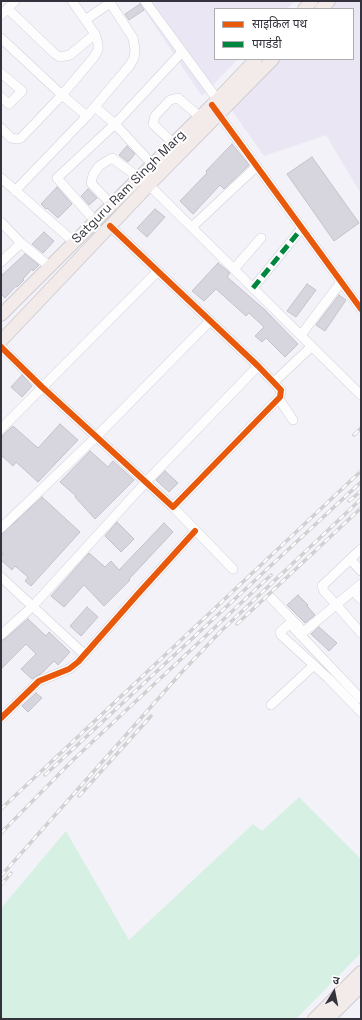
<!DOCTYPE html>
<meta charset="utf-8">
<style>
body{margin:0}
#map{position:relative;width:362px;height:1020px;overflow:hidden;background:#f3f2f8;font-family:"Space Grotesk","Noto Sans Devanagari",sans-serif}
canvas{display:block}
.frame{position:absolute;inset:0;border:2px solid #33323d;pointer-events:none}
.legend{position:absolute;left:214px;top:8px;width:140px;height:52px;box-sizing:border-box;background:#fff;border:1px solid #adadb1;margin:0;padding:5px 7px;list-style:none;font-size:12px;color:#33323d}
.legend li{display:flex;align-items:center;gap:8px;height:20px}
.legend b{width:20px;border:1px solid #adadb1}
.north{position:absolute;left:314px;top:972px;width:40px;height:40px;-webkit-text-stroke:3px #fff;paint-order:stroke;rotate:10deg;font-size:11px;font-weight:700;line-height:16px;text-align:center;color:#33323d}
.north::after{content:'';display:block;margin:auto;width:14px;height:18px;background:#33323d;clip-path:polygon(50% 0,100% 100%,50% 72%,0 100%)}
</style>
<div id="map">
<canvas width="362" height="1020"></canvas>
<div class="frame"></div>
<ul class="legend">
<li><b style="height:5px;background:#e8590c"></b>साइकिल पथ</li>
<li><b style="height:5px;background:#00873e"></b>पगडंडी</li>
</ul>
<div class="north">उ</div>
</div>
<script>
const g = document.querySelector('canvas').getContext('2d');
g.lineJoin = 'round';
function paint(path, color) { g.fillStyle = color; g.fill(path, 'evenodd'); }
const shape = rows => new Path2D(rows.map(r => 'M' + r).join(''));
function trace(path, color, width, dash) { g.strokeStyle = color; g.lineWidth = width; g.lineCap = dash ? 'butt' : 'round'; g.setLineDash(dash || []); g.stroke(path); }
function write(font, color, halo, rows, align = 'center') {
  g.font = font + ' "Space Grotesk",sans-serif'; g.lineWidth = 4; g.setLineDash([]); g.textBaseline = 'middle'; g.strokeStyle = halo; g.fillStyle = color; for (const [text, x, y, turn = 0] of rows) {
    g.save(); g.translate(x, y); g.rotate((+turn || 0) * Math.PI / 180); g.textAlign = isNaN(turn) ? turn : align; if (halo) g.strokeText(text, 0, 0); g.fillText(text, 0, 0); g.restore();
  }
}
const industrial = shape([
 [138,1,295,1,287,9,215,9,215,59,238,59,202,96],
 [332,1,361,1,361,194,326,135,264,156,228,105,274,59,353,59,353,9,324,9]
]);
const green = shape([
 [299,797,361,859,361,953,296,1019,1,1019,1,908,66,831,129,940,253,824,262,831]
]);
const building = shape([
 [140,4,144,10,129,20,125,14,140,4],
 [232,144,249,165,224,189,220,185,193,214,180,201,207,173,206,171,232,144],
 [127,146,135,154,128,162,119,155,127,146],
 [312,157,359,223,334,241,287,174,312,157],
 [57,187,72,204,58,218,47,208,46,209,41,204,57,187],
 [88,189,97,198,89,205,81,196,88,189],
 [155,209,165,217,147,237,137,228,155,209],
 [44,232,54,241,43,253,32,244,44,232],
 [25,254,39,265,33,271,32,269,23,279,24,280,17,287,16,286,5,298,1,294,1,276,25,254],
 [218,263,230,273,227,277,265,310,298,344,285,357,266,338,262,342,255,336,264,327,249,313,246,316,216,289,204,301,192,291,218,263],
 [307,284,316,290,296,317,287,311,307,284],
 [339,295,346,300,325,331,316,325,339,295],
 [22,375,32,386,22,397,11,387,22,375],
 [60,424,78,440,38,482,16,462,13,466,1,455,1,437,13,426,38,448,60,424],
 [90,451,108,467,113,461,134,480,95,519,75,497,76,496,60,482,90,451],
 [165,471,178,483,169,492,156,480,165,471],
 [42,497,80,532,31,586,25,581,28,577,15,566,12,570,1,560,1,557,3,554,1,552,1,535,42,497],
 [117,522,134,539,121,552,105,536,117,522],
 [164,523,173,532,129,579,130,580,104,606,84,585,64,607,51,596,89,553,105,567,111,561,119,570,164,523],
 [298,595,308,605,307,606,315,615,305,623,287,605,298,595],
 [87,607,98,617,81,636,70,626,87,607],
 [28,619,46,636,49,632,70,652,58,665,54,661,42,673,32,679,21,669,36,654,26,644,1,669,1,641,5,639,28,619],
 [319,627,337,643,329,651,311,634,319,627],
 [36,693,42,698,28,712,22,706,36,693]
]);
const minor = shape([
 [145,1,217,99],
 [8,9,55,54,60,57,70,55,95,34],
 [1,15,15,1],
 [85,20,110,3],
 [1,38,62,95,87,116],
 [1,73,22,91,9,104,1,97],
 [95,107,115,124,152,164],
 [215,109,361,309],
 [1,128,11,138,18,139,21,138,62,95,94,57,98,50,98,44,95,34,72,1],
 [173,143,153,124,155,116,170,100,178,98,200,117],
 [1,178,74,242],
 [15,191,87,116,130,65,134,58,135,49,133,38,109,1],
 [111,204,91,183,93,175,99,166,112,158,149,185,361,395],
 [95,221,57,178,115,124,182,52],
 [1,222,21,243,49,266],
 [192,227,257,166],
 [1,262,21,243],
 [234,269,261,238],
 [253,288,302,228],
 [301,335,341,282],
 [1,347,42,387,173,507,280,397,281,390,258,366,110,226],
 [274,382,312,346],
 [279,399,293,420],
 [1,429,157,272],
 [173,507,233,569],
 [1,528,96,437,210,321],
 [361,549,322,586,324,591,361,633],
 [350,559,361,571],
 [1,577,85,655],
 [353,591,361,599],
 [271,598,299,627],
 [1,635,32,607,145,483,258,366],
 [300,635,361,584],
 [361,699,291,625,288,625,280,632,281,635,328,678,361,712],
 [271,705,314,665],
 [1,718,39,681,69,669,78,662,137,595,195,531]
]);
const major = shape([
 [304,9,312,1],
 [321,9,329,1],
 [1,315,212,105,256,59],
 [1,341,149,185,273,59],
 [314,1019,361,972],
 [328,1019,361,986]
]);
const rail = shape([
 [354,435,361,428],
 [349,501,361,491],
 [237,624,361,508],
 [45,775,361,482],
 [79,796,151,716],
 [1,809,361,471],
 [1,833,73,760,271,575],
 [1,876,180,674,220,632,361,499],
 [1,885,11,873]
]);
const quiet = shape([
 [253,288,302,228]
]);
const cycleway = shape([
 [212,105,361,309],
 [1,347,42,387,173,507,280,397,281,390,258,366,110,226],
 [1,718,39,681,69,669,78,662,137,595,195,531]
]);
const streetNames = [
 ["Satguru Ram Singh Marg",129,187,-45]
];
paint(industrial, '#eae6f4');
paint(green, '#d6f1e3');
paint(building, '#d7d5de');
trace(building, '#c3c1c9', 1);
trace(minor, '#d1d0d8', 10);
trace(major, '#cecdd2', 14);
trace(minor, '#fdfdfe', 9);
trace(major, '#f3ebe9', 12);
trace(rail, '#d1d1d3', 3.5);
trace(rail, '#fff', 2, [6]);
trace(quiet, '#00873e', 5, [10, 5]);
trace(cycleway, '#e8590c', 6);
write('13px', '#33323d', '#fff', streetNames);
</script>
